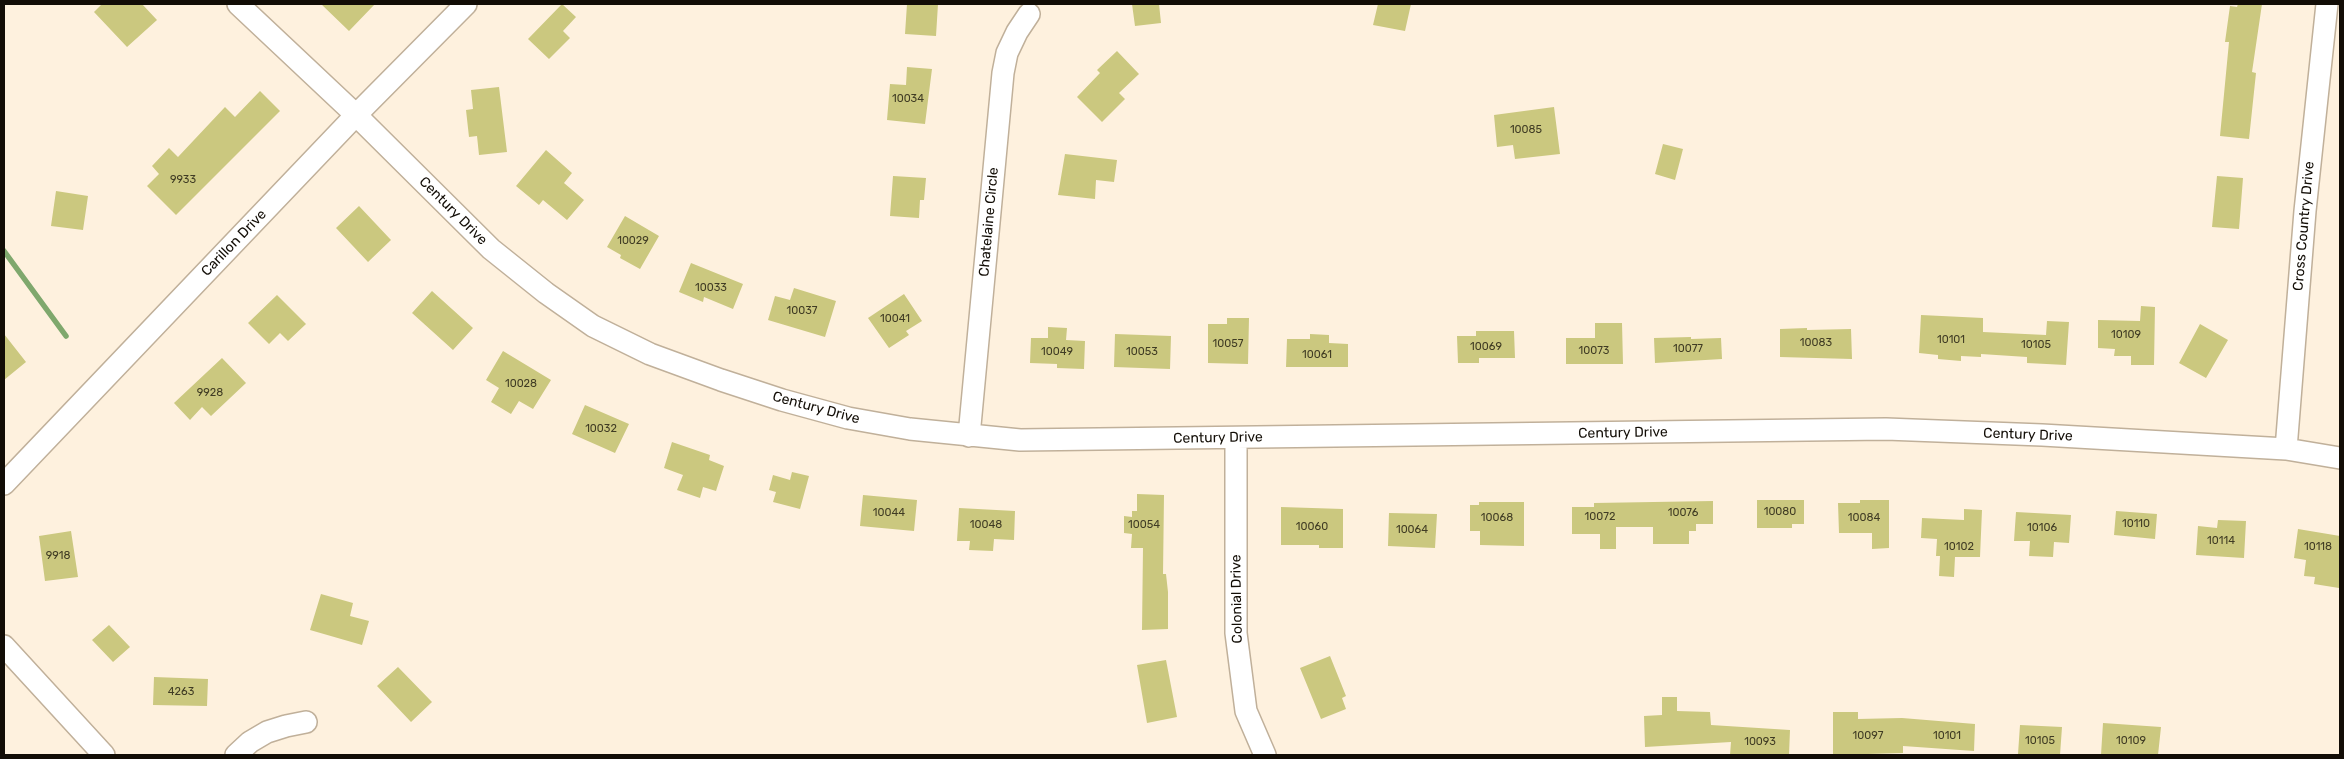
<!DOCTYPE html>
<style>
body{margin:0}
#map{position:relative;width:2344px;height:759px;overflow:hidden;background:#fef1de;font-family:Rubik,sans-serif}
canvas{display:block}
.frame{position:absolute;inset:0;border:5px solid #120d06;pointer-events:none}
</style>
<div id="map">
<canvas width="2344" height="759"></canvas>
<div class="frame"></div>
</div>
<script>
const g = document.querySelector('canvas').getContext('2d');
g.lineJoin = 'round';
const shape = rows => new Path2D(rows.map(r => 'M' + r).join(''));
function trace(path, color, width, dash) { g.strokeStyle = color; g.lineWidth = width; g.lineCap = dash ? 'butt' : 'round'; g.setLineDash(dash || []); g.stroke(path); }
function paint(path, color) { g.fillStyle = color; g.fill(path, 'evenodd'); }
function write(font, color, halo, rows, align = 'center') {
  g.font = font + ' Rubik,sans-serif'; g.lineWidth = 4; g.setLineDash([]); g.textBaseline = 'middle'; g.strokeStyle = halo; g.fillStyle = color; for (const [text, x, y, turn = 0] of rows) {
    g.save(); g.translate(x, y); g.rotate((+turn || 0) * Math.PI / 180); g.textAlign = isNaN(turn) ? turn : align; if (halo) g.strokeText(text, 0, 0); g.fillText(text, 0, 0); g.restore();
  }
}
const stream = shape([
 [4,251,66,336]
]);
const building = shape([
 [102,4,142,4,157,20,127,47,94,12],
 [321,4,375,4,349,31],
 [562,4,576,17,563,31,570,38,549,59,528,39],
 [907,4,938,4,936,36,905,34],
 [1132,4,1159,4,1161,23,1135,26],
 [1378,4,1411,4,1405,31,1373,25],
 [2238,4,2262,4,2252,72,2256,73,2249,139,2220,136,2229,42,2225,42,2230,6,2237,7],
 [1117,51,1139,74,1119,93,1125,99,1102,122,1077,97,1100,73,1097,70],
 [907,67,932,69,925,124,887,120,890,84,906,85],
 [499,87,507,152,479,155,477,136,469,137,466,110,473,109,471,90],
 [260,91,280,111,176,215,147,186,159,174,152,166,169,148,178,157,225,107,235,117],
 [1554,107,1560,154,1515,159,1513,145,1497,147,1494,115],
 [1663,144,1683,149,1675,180,1655,174],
 [546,150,572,173,564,183,584,200,567,220,543,200,539,205,516,186],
 [1065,154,1117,160,1114,182,1096,180,1095,199,1058,195],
 [893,176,926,178,924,200,920,200,919,218,890,216],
 [2217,176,2243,178,2239,229,2212,227],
 [56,191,88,196,83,230,51,226],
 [359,206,391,240,368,262,336,228],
 [625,216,659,236,640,269,620,258,621,255,607,247],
 [691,263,743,284,733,309,704,297,703,302,679,292],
 [794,288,836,301,825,337,768,320,775,296,790,300],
 [432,291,473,328,453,350,412,313],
 [904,294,922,321,906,331,909,335,889,348,868,318],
 [277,295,306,324,288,341,280,333,269,344,248,323],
 [2141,306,2155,307,2154,365,2131,365,2131,356,2114,356,2115,349,2098,348,2098,320,2140,321],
 [1921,315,1983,318,1983,332,2046,335,2047,321,2069,322,2066,365,2027,363,2027,357,1981,354,1981,357,1961,356,1961,361,1938,359,1938,355,1919,353],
 [1227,318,1249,318,1248,364,1208,363,1208,324,1227,324],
 [1595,323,1622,323,1623,364,1566,364,1566,338,1595,338],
 [2200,324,2228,340,2206,378,2179,363],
 [1048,327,1067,328,1066,340,1085,341,1084,369,1057,368,1057,364,1030,363,1031,338,1048,338],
 [1807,328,1807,330,1851,329,1852,359,1780,357,1780,329],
 [1476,331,1514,331,1515,358,1479,358,1479,363,1458,363,1457,336,1476,336],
 [4,334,26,362,4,380],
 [1115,334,1171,336,1170,369,1114,367],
 [1310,334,1329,335,1329,343,1348,344,1348,367,1286,367,1287,339,1310,339],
 [1691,337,1691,339,1721,338,1722,359,1655,363,1654,338],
 [503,351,551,380,533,409,519,401,511,414,491,402,499,388,486,380],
 [222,358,246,383,211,416,202,407,190,420,174,403],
 [585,405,629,424,615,453,572,434],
 [672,442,710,455,709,460,724,466,716,491,703,487,700,498,677,490,683,475,664,468],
 [792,472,809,476,800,509,773,502,776,492,769,490,773,475,790,480],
 [1137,494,1164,495,1163,574,1166,574,1168,592,1168,629,1142,630,1143,548,1131,548,1132,534,1124,533,1124,516,1132,517,1132,511,1137,511],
 [863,495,917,500,914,531,860,526],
 [1757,500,1804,500,1804,524,1792,524,1792,528,1757,528],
 [1860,500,1889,500,1889,548,1872,549,1872,533,1839,533,1838,503,1860,503],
 [1713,501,1713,524,1696,524,1696,531,1689,531,1689,544,1653,544,1653,527,1616,527,1616,549,1600,549,1600,534,1572,534,1572,507,1594,507,1594,503],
 [1479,502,1524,502,1524,546,1480,545,1480,531,1470,531,1470,505,1479,505],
 [1281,507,1343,509,1343,548,1319,548,1319,545,1281,545],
 [959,508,1015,511,1014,540,994,539,993,551,969,550,970,541,957,541],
 [1964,509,1982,510,1980,557,1955,557,1954,577,1939,576,1940,556,1936,556,1937,539,1921,538,1922,518,1964,520],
 [2116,511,2157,514,2155,539,2114,535],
 [2016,512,2071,515,2069,543,2054,542,2053,557,2029,556,2030,541,2014,541],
 [1389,513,1437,514,1435,548,1388,546],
 [2218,520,2246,521,2244,558,2196,555,2198,526,2217,528],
 [2298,529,2340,536,2339,588,2314,584,2315,577,2304,576,2306,560,2294,558],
 [71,531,78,577,45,581,39,536],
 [321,594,353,603,350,616,369,621,362,645,310,630],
 [109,625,130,647,113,662,92,640],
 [1330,656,1346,696,1342,698,1346,709,1321,719,1300,668],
 [1166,660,1177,717,1147,723,1137,665],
 [398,667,432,702,411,722,377,686],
 [154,677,208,679,207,706,153,705],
 [1662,697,1677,697,1677,711,1710,712,1711,725,1790,730,1789,755,1730,755,1731,742,1645,747,1644,716,1662,715],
 [1833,712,1858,712,1858,719,1902,718,1975,724,1974,751,1903,746,1903,753,1833,755],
 [2103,723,2161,727,2158,755,2101,755],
 [2020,725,2062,727,2060,755,2018,754]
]);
const minor = shape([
 [238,4,356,115,491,249,546,293,593,326,650,354,721,380,782,400,848,418,910,429,1020,440,1886,429,2042,435,2286,449,2340,458],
 [969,436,1003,73,1007,53,1017,32,1029,14],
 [1236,438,1236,633,1246,711,1265,755],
 [2286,449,2305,211,2327,4],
 [4,484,356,115,466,4],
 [4,646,104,755],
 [236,755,250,742,267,732,286,726,306,722]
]);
const numberNames = [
 ["10034",908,99],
 ["10085",1526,130],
 ["9933",183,180],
 ["10029",633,241],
 ["10033",711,288],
 ["10037",802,311],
 ["10041",895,319],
 ["10109",2126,335],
 ["10101",1951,340],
 ["10083",1816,343],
 ["10057",1228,344],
 ["10105",2036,345],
 ["10069",1486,347],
 ["10077",1688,349],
 ["10073",1594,351],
 ["10049",1057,352],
 ["10053",1142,352],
 ["10061",1317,355],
 ["10028",521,384],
 ["9928",210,393],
 ["10032",601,429],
 ["10080",1780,512],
 ["10044",889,513],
 ["10076",1683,513],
 ["10072",1600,517],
 ["10068",1497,518],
 ["10084",1864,518],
 ["10110",2136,524],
 ["10048",986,525],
 ["10054",1144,525],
 ["10060",1312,527],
 ["10106",2042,528],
 ["10064",1412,530],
 ["10114",2221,541],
 ["10102",1959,547],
 ["10118",2318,547],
 ["9918",58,556],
 ["4263",181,692],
 ["10097",1868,736],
 ["10101",1947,736],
 ["10105",2040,741],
 ["10109",2131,741],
 ["10093",1760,742]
];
const streetNames = [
 ["Century Drive",453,211,45],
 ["Chatelaine Circle",989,222,-85],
 ["Cross Country Drive",2304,226,-85],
 ["Carillon Drive",234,243,-46],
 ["Century Drive",816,408,15],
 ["Century Drive",1623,433,-1],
 ["Century Drive",2028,435,2],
 ["Century Drive",1218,438,-1],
 ["Colonial Drive",1237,599,-91]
];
trace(stream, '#7fa86d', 5.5);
paint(building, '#cbc87f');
trace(minor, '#c0b09a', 24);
trace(minor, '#fff', 21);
write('11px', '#403c24', null, numberNames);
write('14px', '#120d06', '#fff', streetNames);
</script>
